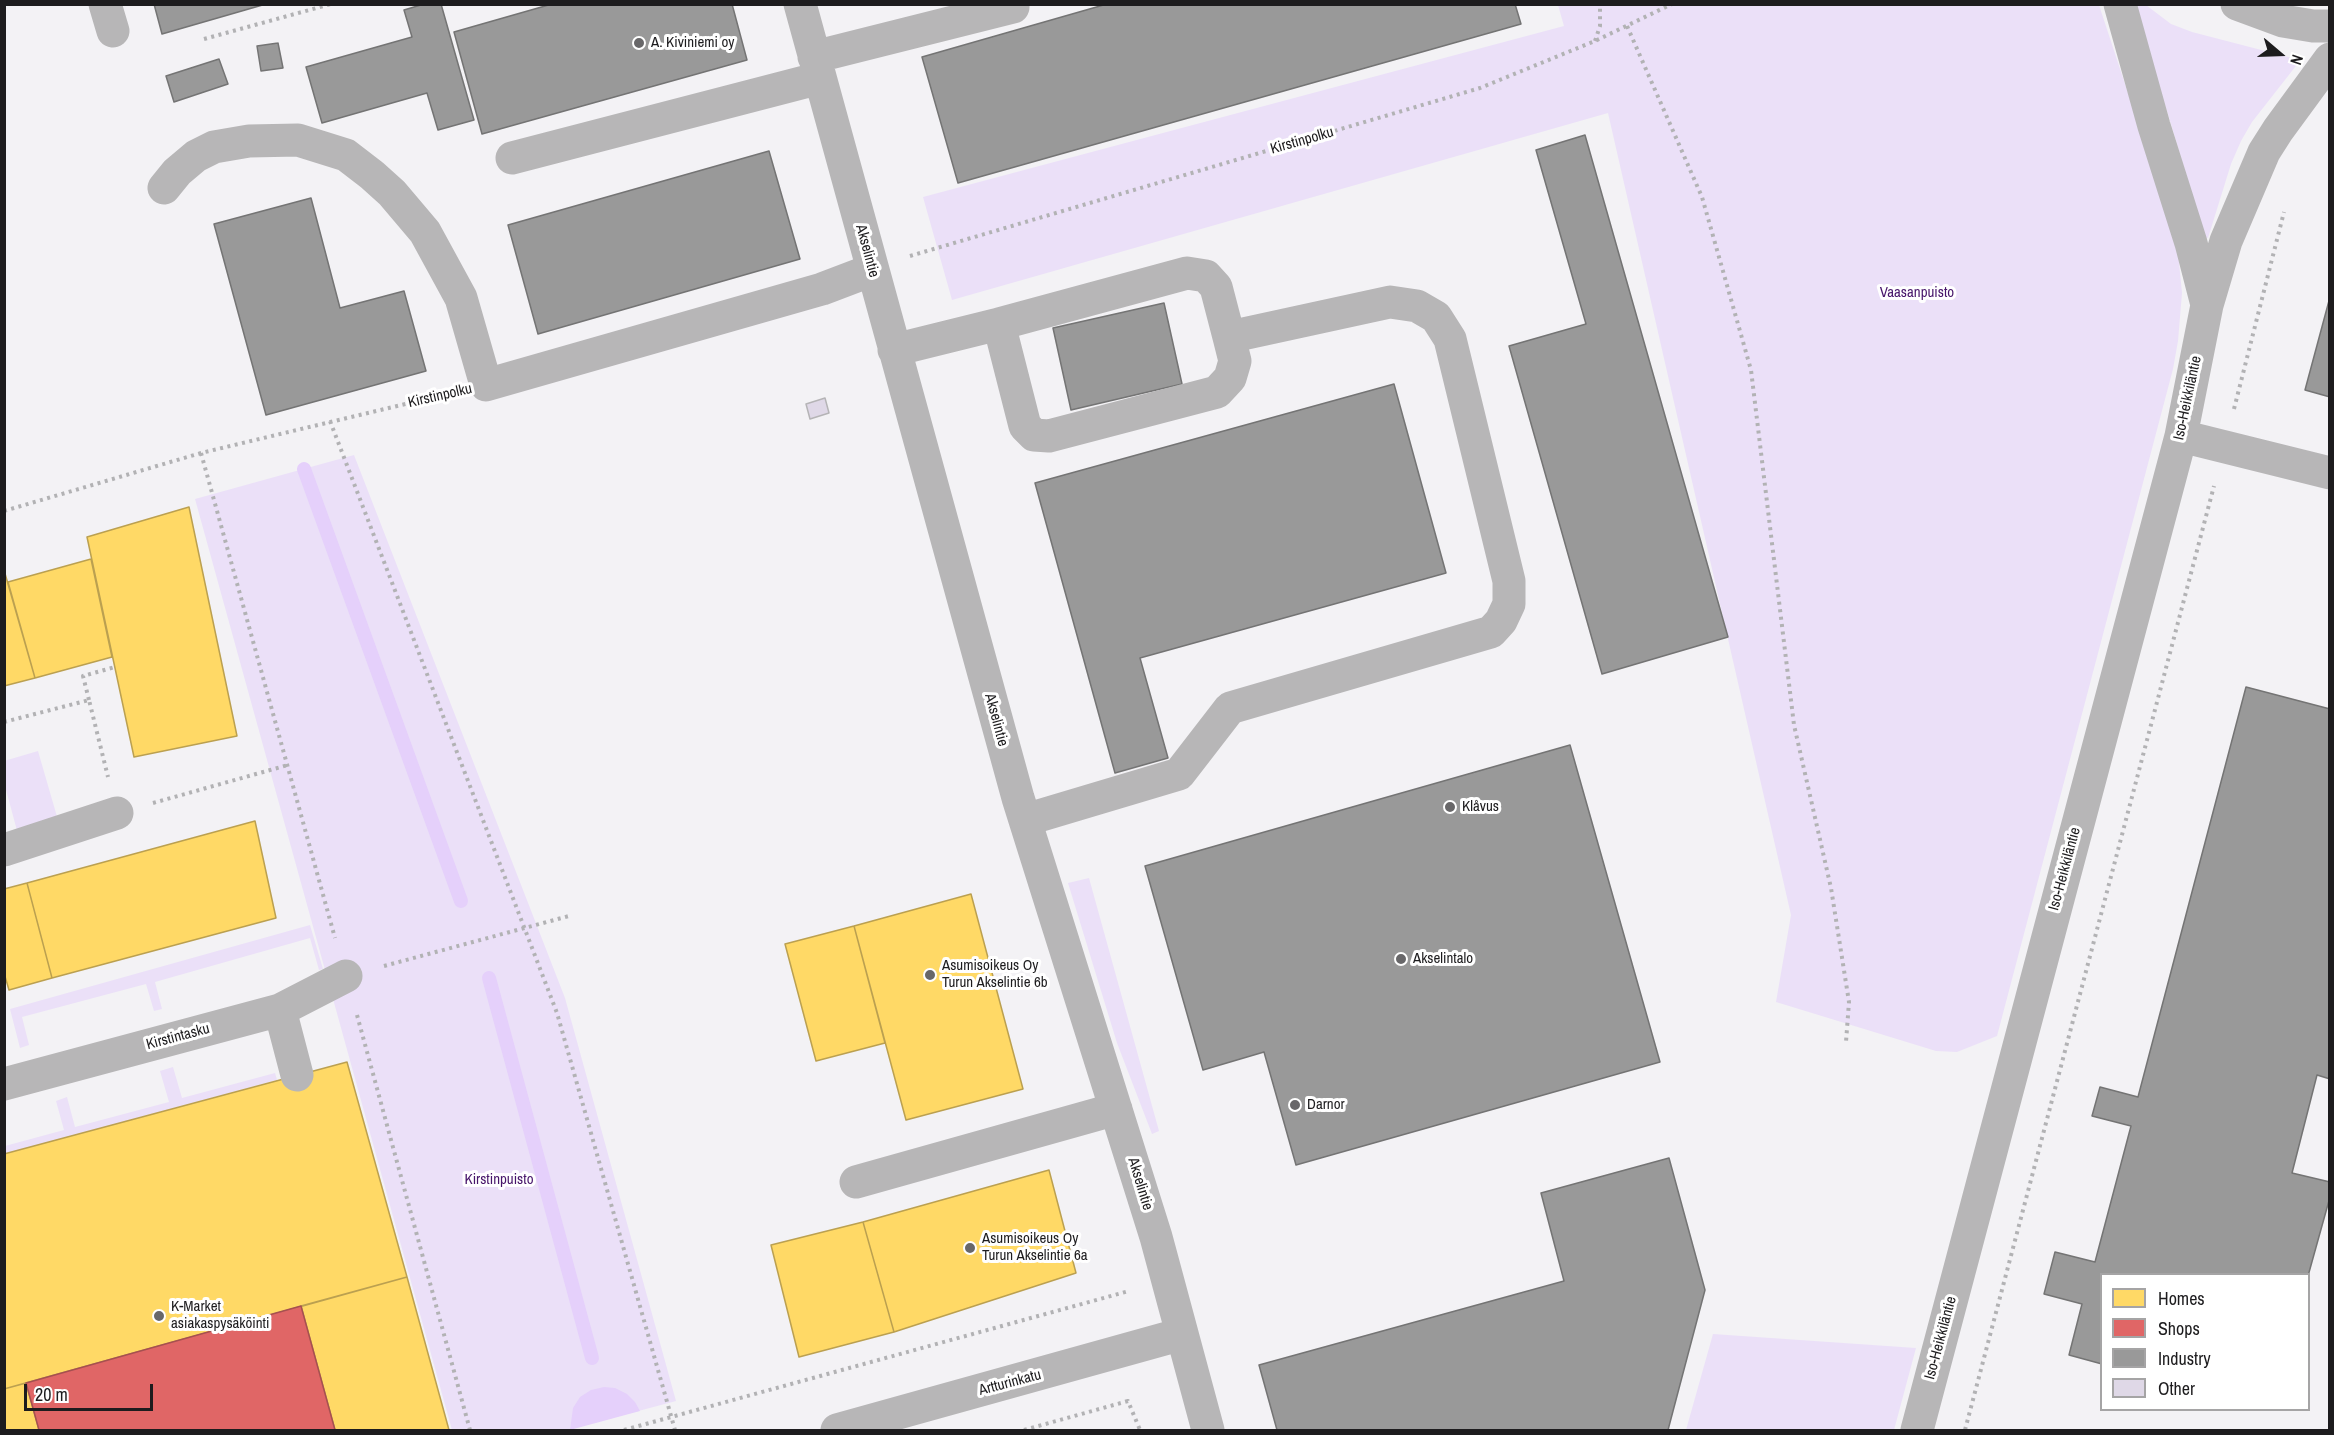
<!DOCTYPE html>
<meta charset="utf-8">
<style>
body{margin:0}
#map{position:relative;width:2334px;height:1435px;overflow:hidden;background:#f3f2f5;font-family:"Archivo Narrow",sans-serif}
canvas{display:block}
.frame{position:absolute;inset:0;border:6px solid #1d1c1e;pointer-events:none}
.legend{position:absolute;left:2100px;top:1273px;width:210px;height:138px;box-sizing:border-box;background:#fff;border:2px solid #a5a4a5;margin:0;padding:8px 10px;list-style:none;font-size:18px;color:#1d1c1e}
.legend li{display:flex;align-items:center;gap:12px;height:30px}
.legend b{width:30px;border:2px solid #a5a4a5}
.north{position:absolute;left:2250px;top:24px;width:60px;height:60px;-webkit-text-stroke:4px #fff;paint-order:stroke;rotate:109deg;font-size:16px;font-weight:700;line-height:24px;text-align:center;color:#1d1c1e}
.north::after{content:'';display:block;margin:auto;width:21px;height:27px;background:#1d1c1e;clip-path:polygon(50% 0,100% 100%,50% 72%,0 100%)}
.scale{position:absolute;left:24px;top:1384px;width:129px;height:27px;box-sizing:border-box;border:3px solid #1d1c1e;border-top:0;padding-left:8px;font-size:18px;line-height:21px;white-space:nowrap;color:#1d1c1e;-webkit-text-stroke:4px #fff;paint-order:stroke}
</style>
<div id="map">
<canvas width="2334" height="1435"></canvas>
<div class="frame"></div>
<ul class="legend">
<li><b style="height:16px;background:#ffd966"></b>Homes</li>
<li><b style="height:16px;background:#e06666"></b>Shops</li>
<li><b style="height:16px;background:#999"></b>Industry</li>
<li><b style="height:16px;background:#dfd8e7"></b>Other</li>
</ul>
<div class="north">N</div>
<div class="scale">20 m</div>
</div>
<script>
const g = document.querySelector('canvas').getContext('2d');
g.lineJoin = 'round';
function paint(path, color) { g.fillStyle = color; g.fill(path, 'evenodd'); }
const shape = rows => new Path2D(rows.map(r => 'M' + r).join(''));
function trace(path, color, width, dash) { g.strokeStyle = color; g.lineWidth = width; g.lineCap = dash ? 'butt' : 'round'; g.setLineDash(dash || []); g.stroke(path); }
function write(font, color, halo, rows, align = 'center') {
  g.font = font + ' "Archivo Narrow",sans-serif'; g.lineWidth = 6; g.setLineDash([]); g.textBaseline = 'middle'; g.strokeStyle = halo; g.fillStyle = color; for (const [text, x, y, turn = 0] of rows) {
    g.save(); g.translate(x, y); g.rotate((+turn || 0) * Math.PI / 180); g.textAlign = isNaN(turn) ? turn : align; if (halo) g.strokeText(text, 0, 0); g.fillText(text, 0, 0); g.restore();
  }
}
const green = shape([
 [1558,5,2099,5,2177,242,2182,293,2178,341,2173,369,1997,1036,1957,1052,1936,1051,1776,1002,1791,915,1608,113,952,300,923,197,1564,26],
 [2131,5,2146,5,2171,24,2192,32,2296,59,2299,62,2252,122,2241,141,2231,164,2208,238,2205,237,2167,111],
 [354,455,565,998,676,1401,567,1430,452,1430,195,499],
 [38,751,60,827,19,838,5,786,4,761],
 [1089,878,1159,1131,1152,1134,1117,1043,1068,883],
 [310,925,323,969,319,970,310,938,155,982,162,1009,154,1011,146,984,22,1017,29,1045,20,1048,10,1009],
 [173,1067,182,1098,275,1073,277,1080,5,1154,5,1146,64,1130,56,1101,67,1097,75,1127,169,1102,160,1071],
 [1713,1334,1916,1348,1894,1430,1686,1430]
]);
const water = shape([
 [604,1387,615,1388,627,1394,635,1402,640,1411,570,1430,573,1408,580,1397,591,1390]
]);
const homes = shape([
 [189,507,237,736,134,757,87,537,189,507],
 [91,559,112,657,35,678,8,582,91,559],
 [4,570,35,678,4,686,4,570],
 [255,821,276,918,52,978,27,883,255,821],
 [27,883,52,978,9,990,4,973,4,889,27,883],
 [971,894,1023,1089,906,1120,854,926,971,894],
 [854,926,885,1043,816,1061,785,944,854,926],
 [347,1062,407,1277,4,1389,4,1154,347,1062],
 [1049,1170,1076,1273,894,1332,863,1222,1049,1170],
 [863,1222,894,1332,799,1357,771,1245,863,1222],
 [407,1277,449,1430,335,1430,301,1306,407,1277],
 [26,1383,39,1430,4,1430,4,1389,26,1383]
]);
const shops = shape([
 [301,1306,335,1430,39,1430,26,1383,301,1306]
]);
const industry = shape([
 [154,4,266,4,162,34,154,4],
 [424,4,441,4,474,120,438,130,427,93,322,123,306,67,412,37,404,10,424,4],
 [552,4,732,4,747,60,482,134,454,32,552,4],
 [1107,4,1515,4,1521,24,958,183,922,57,1107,4],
 [278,43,283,68,261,71,257,46,278,43],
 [219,59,228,84,174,102,166,76,219,59],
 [1585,135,1728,637,1602,674,1509,346,1586,324,1536,150,1585,135],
 [769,151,800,259,538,334,508,225,769,151],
 [311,198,340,308,404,291,426,371,266,415,214,224,311,198],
 [2330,297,2330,397,2305,390,2330,297],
 [1164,303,1182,384,1071,410,1053,328,1164,303],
 [1394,384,1446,573,1140,658,1168,758,1115,773,1035,483,1394,384],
 [2246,687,2330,709,2330,1079,2317,1075,2292,1173,2330,1182,2330,1197,2308,1276,2308,1274,2102,1274,2102,1364,2069,1355,2082,1304,2044,1294,2055,1252,2095,1262,2131,1126,2092,1116,2100,1087,2138,1097,2246,687],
 [1570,745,1660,1062,1296,1165,1264,1052,1203,1070,1145,866,1570,745],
 [1669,1158,1705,1290,1668,1430,1277,1430,1259,1365,1564,1281,1541,1193,1669,1158]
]);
const stream = shape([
 [304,469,461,901],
 [489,978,592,1358]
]);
const building = shape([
 [825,398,829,413,810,419,806,404,825,398]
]);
const path = shape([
 [1627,26,1702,197,1751,370,1794,725,1831,888,1849,1002,1846,1042],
 [204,39,331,4],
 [1595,41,1600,26,1600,4],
 [910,256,1480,88,1595,41,1672,4],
 [2234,409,2284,212],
 [330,421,557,1013,675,1430],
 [201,453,335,938],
 [4,511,201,453,447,394],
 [89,700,83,676,115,667],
 [4,722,89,700,108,777],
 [153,803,288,765],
 [384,966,569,916],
 [357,1015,470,1430],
 [624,1430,1129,1291],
 [1024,1430,1128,1401,1140,1430],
 [1965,1430,2214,486]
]);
const minor = shape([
 [105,4,113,31],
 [800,4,1018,798,1156,1237,1208,1430],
 [2120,4,2154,126,2191,243,2207,305],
 [2237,4,2283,21,2313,26,2330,26],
 [814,57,1013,7,1013,4],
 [512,158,820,78],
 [164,188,177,172,196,156,214,147,249,141,298,140,346,155,372,175,392,193,425,232,461,298,486,385,822,289,872,270],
 [894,350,999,324],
 [2181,436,2330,473],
 [1025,820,1179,774,1230,708,1491,632,1501,621,1509,604,1509,581,1450,339,1436,317,1417,306,1390,302,1229,337,1235,361,1230,378,1217,392,1049,436,1034,435,1025,426,999,324,1187,273,1206,276,1216,287,1229,337],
 [4,850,117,813],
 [280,1010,297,1075],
 [4,1084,280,1010,346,976],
 [856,1182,1116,1109],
 [837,1430,1182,1334],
 [1917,1430,2181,436,2207,305,2226,241,2264,152,2278,130,2330,59]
]);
const markers = [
 [639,43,6,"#686769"],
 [1450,807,6,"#686769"],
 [1401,959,6,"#686769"],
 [930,975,6,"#686769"],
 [1295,1105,6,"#686769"],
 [970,1248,6,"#686769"],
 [159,1316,6,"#686769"]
];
const poiNames = [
 ["A. Kiviniemi oy",651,43],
 ["Klåvus",1462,807],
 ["Akselintalo",1413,959],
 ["Asumisoikeus Oy",942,966],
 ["Turun Akselintie 6b",942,983],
 ["Darnor",1307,1105],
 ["Asumisoikeus Oy",982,1239],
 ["Turun Akselintie 6a",982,1256],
 ["K-Market",171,1307],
 ["asiakaspysäköinti",171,1324]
];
const streetNames = [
 ["Kirstinpolku",1302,141,-16],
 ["Akselintie",867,251,75],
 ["Kirstinpolku",440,396,-13],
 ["Iso-Heikkiläntie",2188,398,-78],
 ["Akselintie",996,720,75],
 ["Iso-Heikkiläntie",2065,869,-75],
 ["Kirstintasku",178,1037,-15],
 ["Akselintie",1140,1184,73],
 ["Iso-Heikkiläntie",1941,1338,-75],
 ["Artturinkatu",1010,1383,-15]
];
const parkNames = [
 ["Vaasanpuisto",1917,293],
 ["Kirstinpuisto",499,1180]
];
paint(green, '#ebe0f8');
paint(water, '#e5d0fb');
paint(homes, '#ffd966');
trace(homes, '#bba050', 1.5);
paint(shops, '#e06666');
trace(shops, '#a65050', 1.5);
paint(industry, '#999');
trace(industry, '#747474', 1.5);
trace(stream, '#e5d0fb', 14);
paint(building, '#dfd8e7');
trace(building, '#b5b4b6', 1.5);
trace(path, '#b2b2b4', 4, [3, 4.5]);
trace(minor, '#b7b6b7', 33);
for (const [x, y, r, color] of markers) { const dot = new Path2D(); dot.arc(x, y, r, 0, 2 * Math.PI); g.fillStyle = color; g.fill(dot); trace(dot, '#fff', 2); }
write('15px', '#1d1c1e', '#fff', poiNames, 'left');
write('15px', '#1d1c1e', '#fff', streetNames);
write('15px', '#47156a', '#fff', parkNames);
</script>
